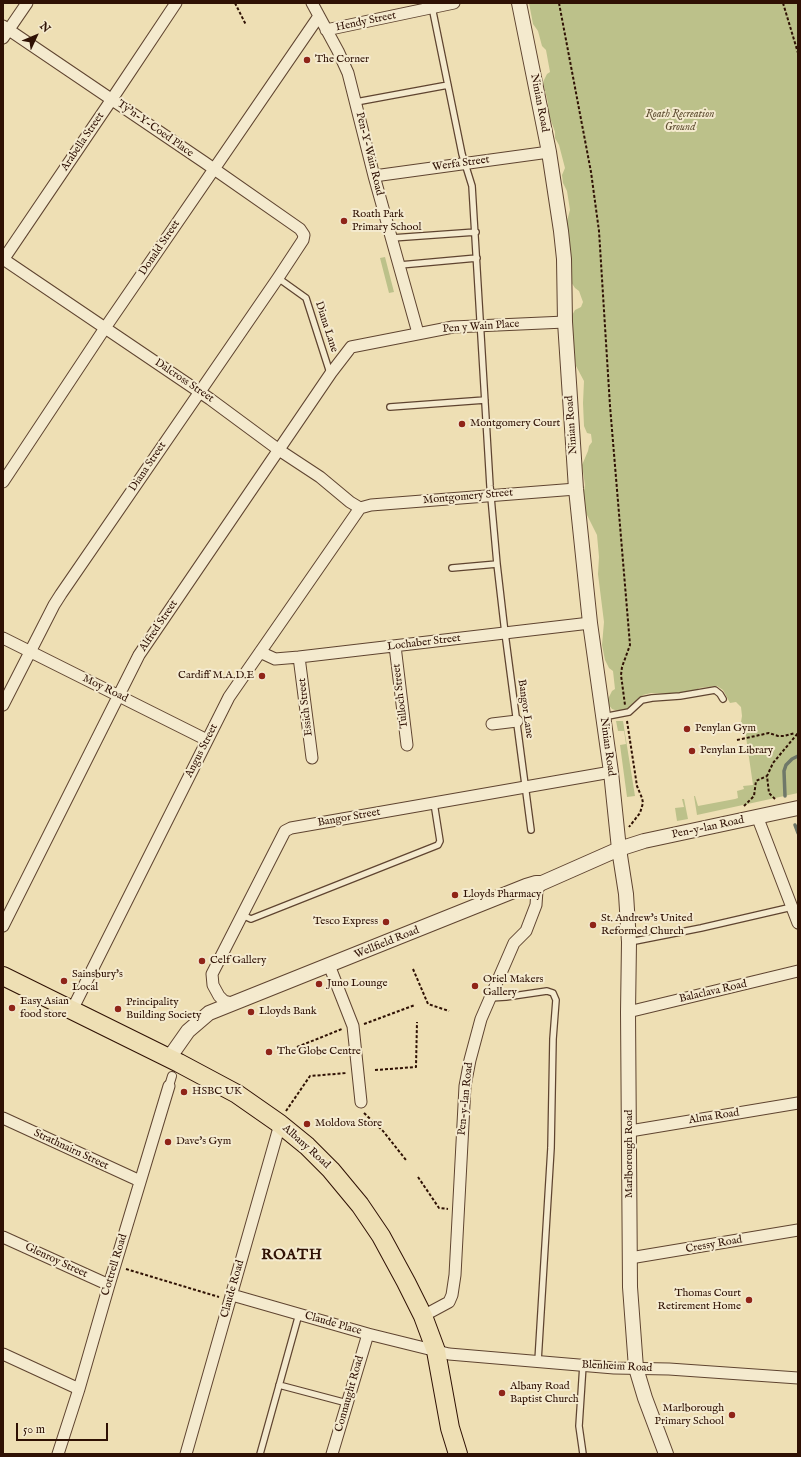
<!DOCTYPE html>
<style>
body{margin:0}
#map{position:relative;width:801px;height:1457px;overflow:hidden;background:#eedfb4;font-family:"IM FELL English",serif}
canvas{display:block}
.frame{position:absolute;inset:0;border:4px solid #2f1104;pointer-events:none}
.north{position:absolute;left:16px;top:16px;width:40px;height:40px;-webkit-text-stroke:3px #f4eace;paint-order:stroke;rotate:46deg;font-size:11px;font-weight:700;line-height:16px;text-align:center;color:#2f1104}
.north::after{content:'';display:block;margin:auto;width:14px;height:18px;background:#2f1104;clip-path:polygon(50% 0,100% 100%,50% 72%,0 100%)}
.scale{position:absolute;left:16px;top:1423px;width:92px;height:18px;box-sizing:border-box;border:2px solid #2f1104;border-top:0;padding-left:5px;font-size:12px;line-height:14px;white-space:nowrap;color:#2f1104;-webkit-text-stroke:3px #f4eace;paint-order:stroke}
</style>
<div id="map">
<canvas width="801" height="1457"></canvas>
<div class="frame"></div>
<div class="north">N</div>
<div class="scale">50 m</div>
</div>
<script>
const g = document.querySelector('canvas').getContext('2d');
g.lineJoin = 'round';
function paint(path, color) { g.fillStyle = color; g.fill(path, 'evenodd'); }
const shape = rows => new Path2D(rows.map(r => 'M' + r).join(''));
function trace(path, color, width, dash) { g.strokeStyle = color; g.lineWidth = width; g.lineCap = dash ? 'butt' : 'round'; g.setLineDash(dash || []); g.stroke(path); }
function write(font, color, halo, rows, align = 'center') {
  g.font = font + ' "IM FELL English",serif'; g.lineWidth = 4; g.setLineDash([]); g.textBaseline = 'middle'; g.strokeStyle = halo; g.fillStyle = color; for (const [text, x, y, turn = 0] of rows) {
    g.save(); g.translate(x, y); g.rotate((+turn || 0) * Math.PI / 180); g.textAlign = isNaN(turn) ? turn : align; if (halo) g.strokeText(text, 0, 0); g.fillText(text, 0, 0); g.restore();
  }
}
const green = shape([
 [529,3,798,3,798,793,697,815,694,796,695,796,698,806,735,799,738,798,737,791,744,789,743,786,753,785,746,737,744,726,741,722,742,716,741,707,736,702,730,703,723,690,717,686,699,688,696,691,669,694,651,693,643,695,630,708,621,712,612,709,608,704,608,699,612,691,615,689,613,671,609,668,605,660,602,645,604,622,598,574,599,557,597,535,584,509,583,497,585,485,582,465,588,451,589,446,592,442,591,434,587,433,584,426,583,403,584,381,576,366,572,341,570,319,575,310,581,307,583,302,579,291,575,288,571,282,567,240,568,231,567,221,570,210,567,191,563,183,562,175,565,168,559,145,555,138,555,132,548,112,548,103,543,82,547,74,550,72,546,50,542,46,538,31,533,24],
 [385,257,394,292,389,293,380,258],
 [616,721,623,721,635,796,627,797,620,745,626,744,624,731,618,731],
 [682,799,684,799,688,819,677,821,675,808,684,807]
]);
const stream = shape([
 [785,796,784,771,786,765,792,759,798,756],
 [795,825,798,833]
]);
const path = shape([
 [235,3,246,25],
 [559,3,591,172,599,231,610,406,630,645,622,667,621,675,625,705],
 [783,3,798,53],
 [627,721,637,786,642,798,643,803,640,813,629,827],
 [737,740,769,733,778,736,784,736,795,733],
 [775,799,769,793,767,776,773,763,798,733],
 [744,806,754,796,756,781,767,776],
 [413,969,428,1004,449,1011],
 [364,1024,415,1005],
 [297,1047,342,1029],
 [375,1070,416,1067,417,1022],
 [286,1111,310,1076,347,1073],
 [364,1113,383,1131,406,1160],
 [418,1177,439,1208,448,1209],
 [126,1269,219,1297]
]);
const service = shape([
 [432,7,462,154,472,186,490,486,497,564,505,633,531,830],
 [356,102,448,85],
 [392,238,476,232],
 [400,265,477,258],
 [278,278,306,298,330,373],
 [390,407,485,400],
 [452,568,497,564],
 [603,717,629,712,642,700,652,698,680,696,715,690,720,694,723,699],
 [242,915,251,919,438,845,440,841,434,803],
 [630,942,701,928,792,907],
 [490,998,506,997,547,991,553,993,556,1000,553,1039,551,1148,538,1361],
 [279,1385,347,1403],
 [260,1454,299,1314],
 [583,1454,579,1426,583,1365]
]);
const pedestrian = shape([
 [169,1086,172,1076]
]);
const minor = shape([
 [312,3,338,51,348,73,374,176,418,333],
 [3,26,204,162,300,229,304,235,303,240,278,278,61,594,54,605,3,705],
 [326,30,454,3],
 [3,38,27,3],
 [374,176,549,152],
 [3,259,210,399,279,450,320,477,350,502,360,508],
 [3,260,112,99,176,3],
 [3,482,105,328,319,16],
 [3,638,207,740],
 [395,646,407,745],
 [260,652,275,659,299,657,590,623],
 [299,657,312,758],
 [492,724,517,721],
 [757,816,798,923],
 [3,926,139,655,331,373,351,347,453,327,565,322],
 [329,965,353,1026,361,1102],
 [232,1003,224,1001,219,996,213,985,212,974,285,831,291,828,611,772],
 [72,1010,229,697,360,508,371,505,576,489],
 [628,1012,798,971],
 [3,1118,140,1181],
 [630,1131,798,1103],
 [3,1237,109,1285],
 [630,1258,798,1230],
 [232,1295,368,1334,449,1354,614,1368,669,1369,798,1378],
 [423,1316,449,1302,452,1295,455,1275,465,1086,470,1060,481,1019,514,943,526,931,536,905,537,890,542,883],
 [3,1354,79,1389],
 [58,1454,79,1389,109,1285,169,1086],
 [186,1454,280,1124],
 [332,1454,368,1334]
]);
const tertiary = shape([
 [519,3,549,152,561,231,564,259,565,322,576,489,590,623,611,772,619,849,626,894,629,942,628,1012,630,1287,636,1368,645,1398,666,1454],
 [169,1058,188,1031,209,1013,526,886,536,883,542,883,619,849,644,841,798,808]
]);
const primary = shape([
 [3,976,179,1063,237,1094,280,1124,307,1146,331,1170,360,1205,381,1236,406,1282,423,1316,436,1351,450,1428,458,1454]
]);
const markers = [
 [307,60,4,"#8f2418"],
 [344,221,4,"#8f2418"],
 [462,424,4,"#8f2418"],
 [262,676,4,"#8f2418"],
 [687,729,4,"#8f2418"],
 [692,751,4,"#8f2418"],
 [455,895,4,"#8f2418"],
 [386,922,4,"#8f2418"],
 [593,925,4,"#8f2418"],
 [202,961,4,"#8f2418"],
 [64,981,4,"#8f2418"],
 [319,984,4,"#8f2418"],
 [475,986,4,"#8f2418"],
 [12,1008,4,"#8f2418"],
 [118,1009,4,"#8f2418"],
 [251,1012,4,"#8f2418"],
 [269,1052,4,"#8f2418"],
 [184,1092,4,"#8f2418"],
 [307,1124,4,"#8f2418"],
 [168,1142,4,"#8f2418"],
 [749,1300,4,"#8f2418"],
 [502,1393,4,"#8f2418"],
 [732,1415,4,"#8f2418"]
];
const streetNames = [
 ["Hendy Street",366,22,-12],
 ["Ninian Road",539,103,79],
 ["Ty'n-Y-Coed Place",155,129,35],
 ["Arabella Street",83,142,-56],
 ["Pen-Y-Wain Road",369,154,76],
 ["Werfa Street",461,164,-8],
 ["Donald Street",160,248,-56],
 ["Diana Lane",326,327,72],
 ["Pen y Wain Place",481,327,-4],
 ["Dalcross Street",184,381,34],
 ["Ninian Road",572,425,-94],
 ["Diana Street",148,467,-56],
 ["Montgomery Street",468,497,-5],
 ["Alfred Street",159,626,-56],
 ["Lochaber Street",424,643,-7],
 ["Moy Road",105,689,26],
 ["Tulloch Street",401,696,-97],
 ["Essich Street",306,707,-97],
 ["Bangor Lane",525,709,82],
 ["Ninian Road",607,747,82],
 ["Angus Street",202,751,-63],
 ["Bangor Street",349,818,-10],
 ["Pen-y-lan Road",708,828,-12],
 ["Wellfield Road",387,943,-22],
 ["Balaclava Road",713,992,-13],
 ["Pen-y-lan Road",466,1099,-84],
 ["Alma Road",714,1117,-9],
 ["Albany Road",306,1147,42],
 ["Strathnairn Street",71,1150,25],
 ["Marlborough Road",630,1154,-90],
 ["Cressy Road",714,1245,-10],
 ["Glenroy Street",56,1261,25],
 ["Cottrell Road",115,1265,-73],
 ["Claude Road",233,1289,-74],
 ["Claude Place",333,1324,16],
 ["Blenheim Road",617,1367,3],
 ["Connaught Road",350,1394,-74]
];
const poiNames = [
 ["The Corner",315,60],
 ["Roath Park",352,215],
 ["Primary School",352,228],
 ["Montgomery Court",470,424],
 ["Cardiff M.A.D.E",254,676,"right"],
 ["Penylan Gym",695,729],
 ["Penylan Library",700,751],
 ["Lloyds Pharmacy",463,895],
 ["St. Andrew's United",601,919],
 ["Reformed Church",601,932],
 ["Tesco Express",378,922,"right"],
 ["Celf Gallery",210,961],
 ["Sainsbury's",72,975],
 ["Local",72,988],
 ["Oriel Makers",483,980],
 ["Gallery",483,993],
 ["Juno Lounge",327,984],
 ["Easy Asian",20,1002],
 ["food store",20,1015],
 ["Principality",126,1003],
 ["Building Society",126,1016],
 ["Lloyds Bank",259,1012],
 ["The Globe Centre",277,1052],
 ["HSBC UK",192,1092],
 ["Moldova Store",315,1124],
 ["Dave's Gym",176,1142],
 ["Thomas Court",741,1294,"right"],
 ["Retirement Home",741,1307,"right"],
 ["Albany Road",510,1387],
 ["Baptist Church",510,1400],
 ["Marlborough",724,1409,"right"],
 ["Primary School",724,1422,"right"]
];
const parkNames = [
 ["Roath Recreation",680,115],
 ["Ground",680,128]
];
const districtNames = [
 ["ROATH",292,1256]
];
paint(green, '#bcc18a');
trace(stream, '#6f7869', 3.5);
trace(service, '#5f4430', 8);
trace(pedestrian, '#5f4430', 10);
trace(minor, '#5f4430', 13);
trace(tertiary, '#5f4430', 16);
trace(primary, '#2f1104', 20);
trace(path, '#2f1104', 2, [3, 2]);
trace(service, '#f4eace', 5.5);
trace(pedestrian, '#f4eace', 8);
trace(minor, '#f4eace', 11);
trace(tertiary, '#f4eace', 14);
trace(primary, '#eedfb4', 18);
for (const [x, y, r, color] of markers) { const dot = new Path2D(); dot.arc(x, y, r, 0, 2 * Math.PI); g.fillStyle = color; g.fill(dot); trace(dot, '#f4eace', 1.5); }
write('11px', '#2f1104', '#f4eace', streetNames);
write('11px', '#2f1104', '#f4eace', poiNames, 'left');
write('italic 11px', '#604f33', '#f4eace', parkNames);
g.letterSpacing = '1px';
write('bold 15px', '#2f1104', '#f4eace', districtNames);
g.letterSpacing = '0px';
</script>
